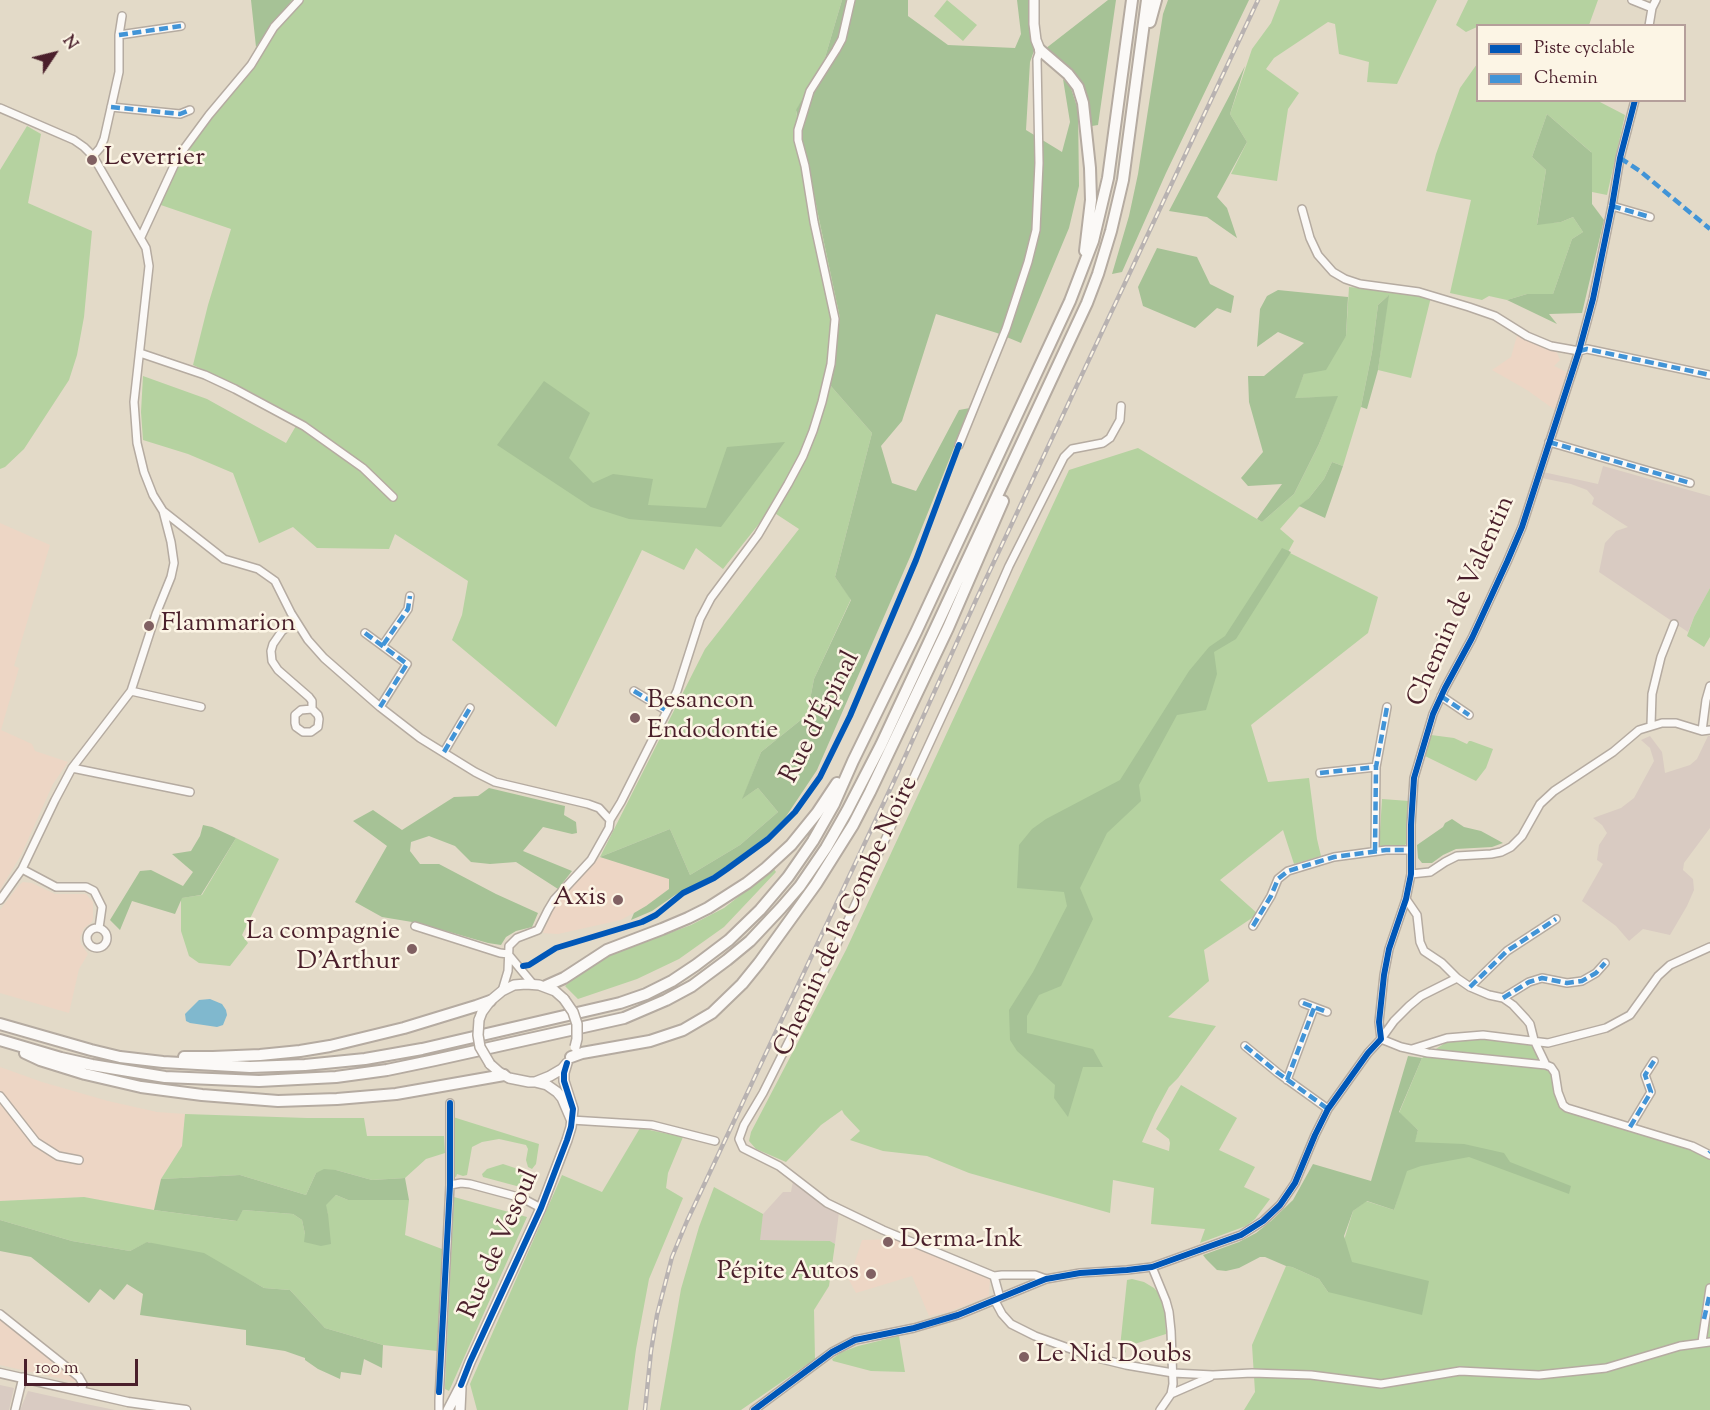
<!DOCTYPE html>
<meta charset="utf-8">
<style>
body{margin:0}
#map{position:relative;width:1710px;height:1410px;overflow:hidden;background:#e3dac8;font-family:"Sorts Mill Goudy",serif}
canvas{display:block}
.legend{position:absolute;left:1476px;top:24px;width:210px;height:78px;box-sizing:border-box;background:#fcf5e5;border:2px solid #b59f9b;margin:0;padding:8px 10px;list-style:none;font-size:18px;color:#4a1f2b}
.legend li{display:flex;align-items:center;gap:12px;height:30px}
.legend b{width:30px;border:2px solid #b59f9b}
.north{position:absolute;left:24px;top:24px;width:60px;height:60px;-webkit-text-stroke:4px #fcf5e5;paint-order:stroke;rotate:55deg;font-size:16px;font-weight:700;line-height:24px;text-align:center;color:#4a1f2b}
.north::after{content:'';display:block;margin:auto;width:21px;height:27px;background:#4a1f2b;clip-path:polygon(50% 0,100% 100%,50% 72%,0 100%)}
.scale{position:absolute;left:24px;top:1359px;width:114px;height:27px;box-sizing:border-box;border:3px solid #4a1f2b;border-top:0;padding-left:8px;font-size:18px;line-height:21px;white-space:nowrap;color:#4a1f2b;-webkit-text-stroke:4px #fcf5e5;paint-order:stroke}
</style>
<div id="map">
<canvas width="1710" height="1410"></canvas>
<ul class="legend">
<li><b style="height:8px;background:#0057b8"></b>Piste cyclable</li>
<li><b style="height:8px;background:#4194d7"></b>Chemin</li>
</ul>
<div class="north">N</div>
<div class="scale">100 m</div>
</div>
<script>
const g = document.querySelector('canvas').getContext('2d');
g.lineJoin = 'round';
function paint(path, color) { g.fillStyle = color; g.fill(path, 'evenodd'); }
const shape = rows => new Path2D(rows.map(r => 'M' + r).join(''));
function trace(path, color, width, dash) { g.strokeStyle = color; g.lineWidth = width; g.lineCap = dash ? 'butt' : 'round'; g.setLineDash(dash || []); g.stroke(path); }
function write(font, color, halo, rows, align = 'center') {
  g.font = font + ' "Sorts Mill Goudy",serif'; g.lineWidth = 5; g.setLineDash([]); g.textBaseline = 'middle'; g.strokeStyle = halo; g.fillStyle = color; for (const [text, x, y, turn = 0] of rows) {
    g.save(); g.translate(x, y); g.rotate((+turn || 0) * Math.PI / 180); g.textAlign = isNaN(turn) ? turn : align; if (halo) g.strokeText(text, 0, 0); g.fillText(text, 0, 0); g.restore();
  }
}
const built = shape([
 [1518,332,1556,350,1560,360,1554,366,1567,372,1555,410,1527,390,1492,370,1511,357],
 [0,523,50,545,14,666,19,668,1,730,32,744,35,751,68,762,53,784,21,855,0,890],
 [600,857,670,878,669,889,646,906,621,920,558,934,543,933,553,906],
 [23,882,32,883,55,894,86,894,93,902,93,919,92,922,84,928,80,938,81,944,88,954,79,969,69,1013,0,993,0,910,19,885],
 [0,1067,42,1082,108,1101,157,1112,185,1114,182,1146,161,1179,154,1210,84,1197,0,1201],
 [896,1239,990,1277,989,1296,948,1312,929,1316,912,1276,856,1293,849,1280,862,1240],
 [0,1319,76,1380,75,1382,0,1365]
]);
const industrial = shape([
 [1603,466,1710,496,1710,588,1694,617,1688,632,1599,572,1605,543,1616,531,1628,527,1592,504,1594,498,1587,490,1571,484,1542,478,1543,472,1598,484],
 [1650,736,1662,752,1665,773,1690,765,1697,759,1708,736,1710,736,1710,828,1684,863,1683,870,1693,879,1694,890,1687,906,1670,935,1643,929,1629,941,1616,926,1582,901,1603,864,1597,860,1599,845,1607,833,1602,825,1593,818,1621,808,1634,798,1654,761,1650,748,1641,740],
 [793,1181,821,1201,839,1212,835,1244,830,1241,759,1240,763,1214,783,1192,791,1192],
 [0,1385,14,1388,9,1410,0,1410],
 [28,1391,86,1404,115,1410,20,1410]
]);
const green = shape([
 [292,0,842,0,824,61,796,111,840,318,830,385,872,433,835,577,851,599,814,679,807,715,761,752,743,798,758,788,778,812,740,845,690,875,670,829,600,857,705,649,799,529,770,510,723,569,696,548,684,570,642,550,556,727,452,640,462,615,468,581,395,534,389,549,317,548,293,527,259,543,233,473,188,454,143,440,141,412,143,376,207,399,286,443,300,419,247,390,193,365,208,305,231,229,155,203,174,159,198,122,251,60,256,47],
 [947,0,977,25,963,41,934,16],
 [1280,0,1437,0,1397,84,1367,82,1369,62,1339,54,1335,24,1328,22,1274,58,1266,69,1299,93,1288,109,1277,181,1231,174,1247,142,1230,114,1252,49,1271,23],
 [1468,0,1598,0,1589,25,1483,24,1478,26,1477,27,1466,32,1456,25],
 [1477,64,1478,100,1598,101,1625,115,1607,195,1592,192,1591,152,1547,114,1532,157,1546,170,1537,224,1561,222,1573,217,1583,232,1572,239,1553,294,1527,294,1507,300,1489,296,1482,300,1450,293,1471,200,1426,191,1436,154,1460,88],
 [27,126,41,134,28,203,92,231,84,317,77,355,69,380,24,449,5,467,0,469,0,170],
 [1349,287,1398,291,1431,297,1411,378,1378,370,1388,296,1378,305,1372,352,1361,407,1343,466,1332,462,1324,479,1309,498,1299,507,1280,529,1294,541,1288,552,1378,597,1368,633,1251,725,1268,782,1309,778,1317,839,1321,856,1294,864,1283,830,1220,880,1258,914,1204,950,1209,981,1168,1017,1216,1026,1178,1078,1169,1087,1155,1113,1142,1142,1169,1151,1170,1143,1169,1139,1156,1129,1181,1085,1237,1118,1219,1150,1255,1167,1244,1187,1270,1199,1255,1219,1246,1226,1200,1243,1205,1229,1151,1224,1154,1188,1113,1180,1110,1213,969,1173,927,1156,883,1151,850,1140,860,1131,844,1114,842,1110,821,1125,786,1162,756,1149,749,1141,751,1132,846,950,1069,470,1138,448,1262,522,1294,494,1319,444,1337,397,1294,398,1304,374,1346,336],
 [1710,588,1710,637,1704,647,1687,636,1694,617],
 [1431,735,1454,738,1467,744,1469,741,1471,741,1493,749,1486,768,1476,781,1425,756],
 [1382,799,1409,801,1406,844,1403,847,1379,847],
 [236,838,279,859,242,935,248,943,230,966,199,963,189,956,181,931,181,898,202,895],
 [774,869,776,872,724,927,679,959,637,979,578,999,565,986,590,965,604,957,691,925,724,908],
 [1459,1034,1533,1039,1551,1070,1560,1109,1707,1154,1710,1158,1710,1410,1244,1410,1255,1392,1252,1345,1286,1266,1292,1267,1319,1279,1328,1292,1353,1211,1366,1201,1394,1210,1418,1130,1399,1113,1422,1058],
 [185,1114,307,1118,364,1118,367,1136,444,1136,445,1153,426,1159,405,1178,372,1180,336,1170,316,1173,306,1195,240,1175,161,1179,182,1146],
 [453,1117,539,1144,536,1164,532,1169,528,1167,526,1160,528,1149,526,1145,499,1139,482,1142,472,1147,467,1175,463,1176,457,1174,456,1177,453,1176],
 [640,1128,683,1137,668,1173,666,1188,683,1198,649,1279,636,1349,628,1410,477,1410,470,1384,562,1175,602,1192],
 [503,1164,527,1172,524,1188,483,1177,482,1174,487,1169],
 [714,1187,763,1214,760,1240,830,1241,835,1244,829,1286,814,1310,815,1359,741,1410,660,1410,681,1289,699,1227],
 [336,1195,348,1200,409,1200,405,1235,442,1249,437,1351,383,1345,325,1328,290,1290,264,1288,248,1279,148,1242,130,1251,72,1241,0,1220,0,1201,84,1197,154,1210,236,1221,243,1210,293,1214,302,1220,305,1234,328,1214,325,1205],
 [454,1197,527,1217,449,1391,445,1389,445,1385],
 [1132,1279,1144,1282,1154,1288,1162,1297,1165,1309,1166,1334,1125,1347,1126,1352,1119,1357,1127,1280],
 [899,1336,905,1372,871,1371,833,1361,832,1359,842,1352,858,1346]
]);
const forest = shape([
 [251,0,292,0,256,47],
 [842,0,908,0,908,16,948,45,1015,48,1021,34,1017,0,1030,0,1036,45,1030,62,1026,130,1062,152,1070,122,1063,79,1071,88,1078,110,1079,186,1069,228,1021,343,997,333,936,314,902,421,881,446,892,483,916,491,959,410,970,408,910,557,817,770,785,818,767,836,717,873,675,895,652,911,631,920,634,913,646,906,669,889,669,879,600,857,670,829,690,875,740,845,778,812,758,788,742,799,761,752,807,715,814,679,851,600,835,577,872,433,830,385,840,318,796,110,824,61],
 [1108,0,1116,0,1098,125,1092,126,1084,92,1077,76,1045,49],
 [1168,0,1249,0,1166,173,1122,272,1112,274,1129,216,1138,174,1163,14],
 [1245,66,1230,114,1247,142,1217,197,1227,208,1237,238,1207,217,1169,211],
 [1547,114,1592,153,1592,204,1604,220,1582,313,1549,314,1557,324,1507,300,1527,294,1553,294,1572,239,1583,232,1573,217,1561,222,1537,225,1546,170,1532,157],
 [1157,248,1197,257,1210,284,1234,296,1231,313,1217,308,1195,328,1143,306,1138,287],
 [1278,290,1348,297,1346,336,1326,370,1304,374,1295,398,1338,396,1319,444,1294,494,1262,522,1257,519,1282,484,1248,486,1241,478,1263,452,1249,402,1248,376,1264,376,1304,343,1278,332,1257,347,1260,309,1267,296],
 [1389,295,1378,370,1367,409,1361,407,1372,352,1378,305],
 [544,381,590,413,569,458,593,483,613,474,653,479,648,505,706,508,727,447,785,442,721,527,629,519,591,507,497,445],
 [1332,462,1343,466,1325,518,1299,506,1309,498,1324,479],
 [1282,548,1291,552,1236,639,1214,652,1217,674,1206,710,1177,715,1139,785,1141,801,1107,833,1080,888,1093,919,1061,986,1039,995,1027,1016,1027,1033,1093,1049,1103,1067,1083,1067,1068,1117,1054,1098,1055,1085,1017,1051,1010,1040,1009,1010,1033,972,1067,906,1064,892,1017,888,1019,845,1032,829,1046,819,1120,780,1189,671,1209,647,1225,636],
 [489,788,565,806,564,815,576,822,577,833,572,834,543,827,523,851,572,871,558,889,516,862,490,864,471,862,455,846,429,836,411,842,410,851,420,864,439,864,496,894,538,913,532,927,516,931,506,937,501,945,488,943,418,923,382,917,355,902,387,846,353,821,373,810,402,830,454,797,478,796],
 [1452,819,1464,827,1481,831,1503,843,1492,847,1456,849,1443,855,1432,863,1422,863,1418,858,1417,845,1443,827,1445,823],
 [203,825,212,827,236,838,201,895,182,898,175,914,132,901,120,930,110,920,140,871,151,870,183,886,193,872,172,854,191,851,200,836],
 [1408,1056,1422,1058,1399,1112,1418,1130,1415,1142,1464,1144,1504,1153,1510,1162,1571,1186,1569,1194,1469,1157,1421,1166,1407,1171,1394,1210,1367,1201,1353,1211,1344,1236,1352,1262,1429,1281,1422,1315,1328,1292,1319,1279,1292,1267,1286,1266,1265,1257,1260,1257,1239,1268,1226,1271,1217,1270,1206,1259,1203,1255,1239,1242,1256,1233,1271,1221,1293,1200,1313,1164,1371,1181],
 [324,1169,336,1170,372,1180,405,1178,409,1200,348,1200,336,1195,326,1205,328,1214,331,1244,321,1246,304,1242,305,1234,302,1220,293,1214,243,1210,237,1221,154,1210,161,1179,240,1175,306,1195,316,1173],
 [0,1220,72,1241,130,1251,147,1242,204,1253,264,1288,290,1290,325,1328,383,1345,382,1368,364,1359,361,1375,341,1372,340,1379,318,1369,305,1360,305,1358,285,1351,246,1345,246,1330,140,1315,143,1294,127,1284,114,1300,100,1289,89,1303,31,1257,0,1251]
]);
const water = shape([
 [210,999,222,1004,226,1010,227,1015,223,1025,217,1027,190,1023,186,1021,185,1014,199,1000]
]);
const minor = shape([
 [1632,0,1652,8],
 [1649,26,1652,8,1656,0],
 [119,35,181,26],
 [111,107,180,114,190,110],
 [0,108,74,140,84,147,93,156,146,248,149,266,134,402,137,443,144,472,153,495,163,511,224,559,258,569,275,581,291,613,308,640,324,658,380,707,420,738,475,772,495,782,588,804,599,808,610,820,609,828,591,860,554,900,548,910,538,930,517,938,509,946,508,971,502,991],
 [93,156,100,148,104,139,119,72,119,35,122,16],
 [1612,206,1650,217],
 [1302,209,1310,238,1318,255,1333,272,1345,279,1360,284,1419,292,1469,307,1495,316,1527,336,1551,346,1579,351,1587,349,1710,375],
 [141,237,178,157,209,115,251,65,274,27,299,0],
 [140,353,205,375,235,389,304,426,363,468,393,497],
 [1549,442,1690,483],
 [959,445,1006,329,1028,262,1036,230,1039,163,1037,59,1040,50],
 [295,621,282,631,273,644,271,651,272,661,278,670,309,697,312,701,312,709,318,715,319,719,318,727,311,732,303,732,296,727,295,723,295,715,301,710,312,709],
 [365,633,407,664,380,707],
 [383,645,408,609,410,596],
 [131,691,201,707],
 [634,691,667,711],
 [1441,696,1469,715],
 [1651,725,1652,694,1661,657,1674,624],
 [1702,731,1706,700,1710,686],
 [444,752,470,708],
 [72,768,190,792],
 [1320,773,1376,767],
 [610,820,621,802,677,691,700,619,711,598,758,535,788,484,803,456,813,431,822,402,831,364,835,319,814,222,805,166,798,140,798,130,810,91,836,50,842,39,851,0],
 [1375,851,1376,767,1387,707],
 [22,869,56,887,86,887,94,891,102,907,99,928],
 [1411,874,1430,872,1445,862,1457,856,1491,854,1501,852,1511,847,1522,836,1540,804,1554,791,1613,752,1639,730,1662,723,1676,723,1702,731,1710,730],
 [1406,899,1417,915,1420,942,1424,951,1442,963,1457,978,1470,987,1489,995,1503,998,1513,1005,1526,1019,1530,1024,1534,1040,1546,1065,1551,1067,1555,1073,1558,1092,1563,1105,1567,1108,1692,1146,1710,1155],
 [0,900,22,869,55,800,72,768,131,691,156,614,171,577,174,563,171,542,163,511],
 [415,926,500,953,508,954],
 [1253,926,1271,896,1278,879,1288,871,1334,857,1386,850,1411,850],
 '87 938a10 10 0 1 1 20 0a10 10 0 1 1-20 0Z',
 [508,954,532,983],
 [1457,978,1421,996,1409,1006,1394,1021,1381,1039,1401,1047,1428,1053,1546,1065],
 [1470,987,1507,951,1556,919],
 [1503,998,1529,982,1542,978,1567,983,1582,981,1596,973,1605,963],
 [1303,1003,1327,1012],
 [1245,1046,1278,1073,1328,1109],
 [1412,1049,1447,1038,1483,1035,1548,1043,1606,1028,1630,1015,1658,976,1670,965,1710,947],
 [1287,1080,1314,1008],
 [0,1096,36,1142,58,1156,79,1160],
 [571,1120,652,1125,715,1141],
 [1630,1127,1651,1092,1645,1075,1654,1061],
 [450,1185,461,1183,470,1184,522,1198,541,1208],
 [1152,1267,1166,1301,1169,1312,1171,1331,1173,1384,1171,1394,1160,1410],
 [994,1276,1000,1298],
 [1046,1279,1035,1275,1002,1275,994,1276,883,1230,827,1203,779,1166,743,1148,739,1139,744,1125,763,1093,830,959,956,686,1009,566,1064,457,1072,449,1103,443,1110,438,1120,420,1121,406],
 [995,1301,1002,1314,1011,1324,1035,1336,1093,1357,1126,1365,1173,1373,1213,1375,1252,1373,1311,1375,1381,1384,1460,1371,1539,1375,1606,1368,1680,1346,1710,1342],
 [0,1314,79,1377,83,1384,81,1391],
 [1702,1342,1710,1288],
 [1171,1394,1210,1377],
 [15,1410,23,1377],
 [439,1410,439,1400,450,1185,450,1103],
 [754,1410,832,1352,855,1340,914,1328,958,1315,1046,1279,1080,1273,1127,1270,1152,1267,1241,1235,1263,1221,1280,1205,1295,1183,1315,1135,1328,1109,1368,1053,1381,1039,1379,1022,1384,975,1389,949,1406,899,1411,874,1411,825,1414,778,1433,714,1445,688,1472,638,1507,562,1522,527,1579,351,1593,299,1612,206,1620,158,1635,100]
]);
const tertiary = shape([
 [0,1373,128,1402,186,1410]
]);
const secondary = shape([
 [1034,0,1034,24,1036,40,1040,50],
 [479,1020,482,1012,490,1001,502,991,514,985,526,984,539,985,555,991,564,999],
 [490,1064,499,1072,509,1078,529,1082,535,1082,550,1076,562,1069,567,1063],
 [535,1082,547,1085,557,1092,562,1098,571,1119],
 [448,1410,461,1385,470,1362,541,1208,567,1140,571,1127,573,1109,564,1081,564,1073,567,1063],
 [460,1410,461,1388]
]);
const trunk = shape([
 [1150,22,1156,0],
 [1040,50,1068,74,1078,87,1083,103,1090,168,1091,200,1085,251],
 [546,986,564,978,607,950,662,929,688,918,708,908,747,883,766,868,791,845,817,813,837,783],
 [0,1024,91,1050,120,1057,163,1062,250,1067,305,1065,365,1059,422,1049,620,1003,646,994,672,981,696,965,729,940,760,910,788,877,813,841,834,804,853,761,916,632,1070,301,1093,241,1108,178,1132,0],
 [0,1040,61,1058,92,1065,165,1077,259,1081,336,1077,387,1070,435,1060,624,1018,666,1000,692,986,727,960,750,941,781,908,800,886,826,848,847,811,881,745,1087,303,1098,274,1111,231,1123,180,1147,0],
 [25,1053,40,1060,85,1074,141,1087,202,1095,278,1101,337,1099,396,1094,504,1075],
 [184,1057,213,1057,260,1055,300,1051,330,1046,404,1028,476,1006,490,1001],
 [571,1057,582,1053,650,1041,683,1030,712,1013,742,984,759,963,816,884,853,825,870,792,948,628,1003,501]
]);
const rail = shape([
 [645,1410,651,1351,657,1315,672,1257,687,1221,894,781,976,600,1258,0]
]);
const secondaryBridge = shape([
 [564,999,573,1012,577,1024,577,1039,575,1047],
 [479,1020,478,1035,480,1047,490,1064]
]);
const quiet = shape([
 [119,35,181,26],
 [111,107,180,114,190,110],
 [1620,158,1640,171,1710,229],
 [1612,206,1650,217],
 [1579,351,1587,349,1710,375],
 [1549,442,1690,483],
 [365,633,407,664,380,707],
 [383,645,408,609,410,596],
 [634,691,667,711],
 [1441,696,1469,715],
 [444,752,470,708],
 [1320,773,1376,767],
 [1375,851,1376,767,1387,707],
 [1253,926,1271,896,1278,879,1288,871,1334,857,1386,850,1411,850],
 [1470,987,1507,951,1556,919],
 [1503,998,1529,982,1542,978,1567,983,1582,981,1596,973,1605,963],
 [1303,1003,1327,1012],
 [1245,1046,1278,1073,1328,1109],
 [1287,1080,1314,1008],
 [1630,1127,1651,1092,1645,1075,1654,1061],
 [1709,1153,1710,1152],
 [1704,1319,1710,1293]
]);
const cycleway = shape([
 [523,966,529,965,556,948,642,922,656,915,683,893,714,878,727,869,768,839,795,812,820,777,850,716,916,560,959,445],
 [461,1385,470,1362,541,1208,567,1140,571,1127,573,1109,564,1081,564,1073,567,1063],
 [439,1392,450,1185,450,1103],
 [754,1410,832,1352,855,1340,914,1328,958,1315,1046,1279,1080,1273,1127,1270,1152,1267,1241,1235,1263,1221,1280,1205,1295,1183,1315,1135,1328,1109,1368,1053,1381,1039,1379,1022,1384,975,1389,949,1406,899,1411,874,1411,825,1414,778,1433,714,1445,688,1472,638,1507,562,1522,527,1579,351,1593,299,1612,206,1620,158,1635,100]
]);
const markers = [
 [92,160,6,"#806062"],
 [149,626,6,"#806062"],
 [635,718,6,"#806062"],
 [618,900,6,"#806062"],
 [412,949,6,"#806062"],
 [888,1242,6,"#806062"],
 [871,1274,6,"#806062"],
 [1024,1357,6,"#806062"]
];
const poiNames = [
 ["Leverrier",104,160],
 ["Flammarion",161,626],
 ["Besancon",647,703],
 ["Endodontie",647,733],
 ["Axis",606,900,"right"],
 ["La compagnie",400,934,"right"],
 ["D'Arthur",400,964,"right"],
 ["Derma-Ink",900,1242],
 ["Pépite Autos",859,1274,"right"],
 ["Le Nid Doubs",1036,1357]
];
const streetNames = [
 ["Chemin de Valentin",1463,602,-66],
 ["Rue d'Épinal",822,718,-63],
 ["Chemin de la Combe Noire",848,917,-65],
 ["Rue de Vesoul",501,1245,-66]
];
paint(built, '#edd6c5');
paint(industrial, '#d9cbc2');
paint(green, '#b5d2a0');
paint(forest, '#a6c296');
paint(water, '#80b8ce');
trace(minor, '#b5aba1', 10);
trace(tertiary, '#b5aba1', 11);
trace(secondary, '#b5aba1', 12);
trace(trunk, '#b5aba1', 14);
trace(minor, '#fbf9f7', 7);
trace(tertiary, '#fbf9f7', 8);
trace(secondary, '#fbf9f7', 9);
trace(trunk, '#fbf9f7', 10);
trace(rail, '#b8b2b1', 4.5);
trace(rail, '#fcf5e5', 2, [7]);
trace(secondaryBridge, '#b5aba1', 12, []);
trace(secondaryBridge, '#fbf9f7', 9);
trace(quiet, '#4194d7', 4.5, [9, 4.5]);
trace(cycleway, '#0057b8', 6);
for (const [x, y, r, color] of markers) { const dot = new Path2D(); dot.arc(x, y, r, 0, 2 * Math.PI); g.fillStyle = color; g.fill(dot); trace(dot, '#fcf5e5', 2); }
write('26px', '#4a1f2b', '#fcf5e5', poiNames, 'left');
write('26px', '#4a1f2b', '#fcf5e5', streetNames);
</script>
